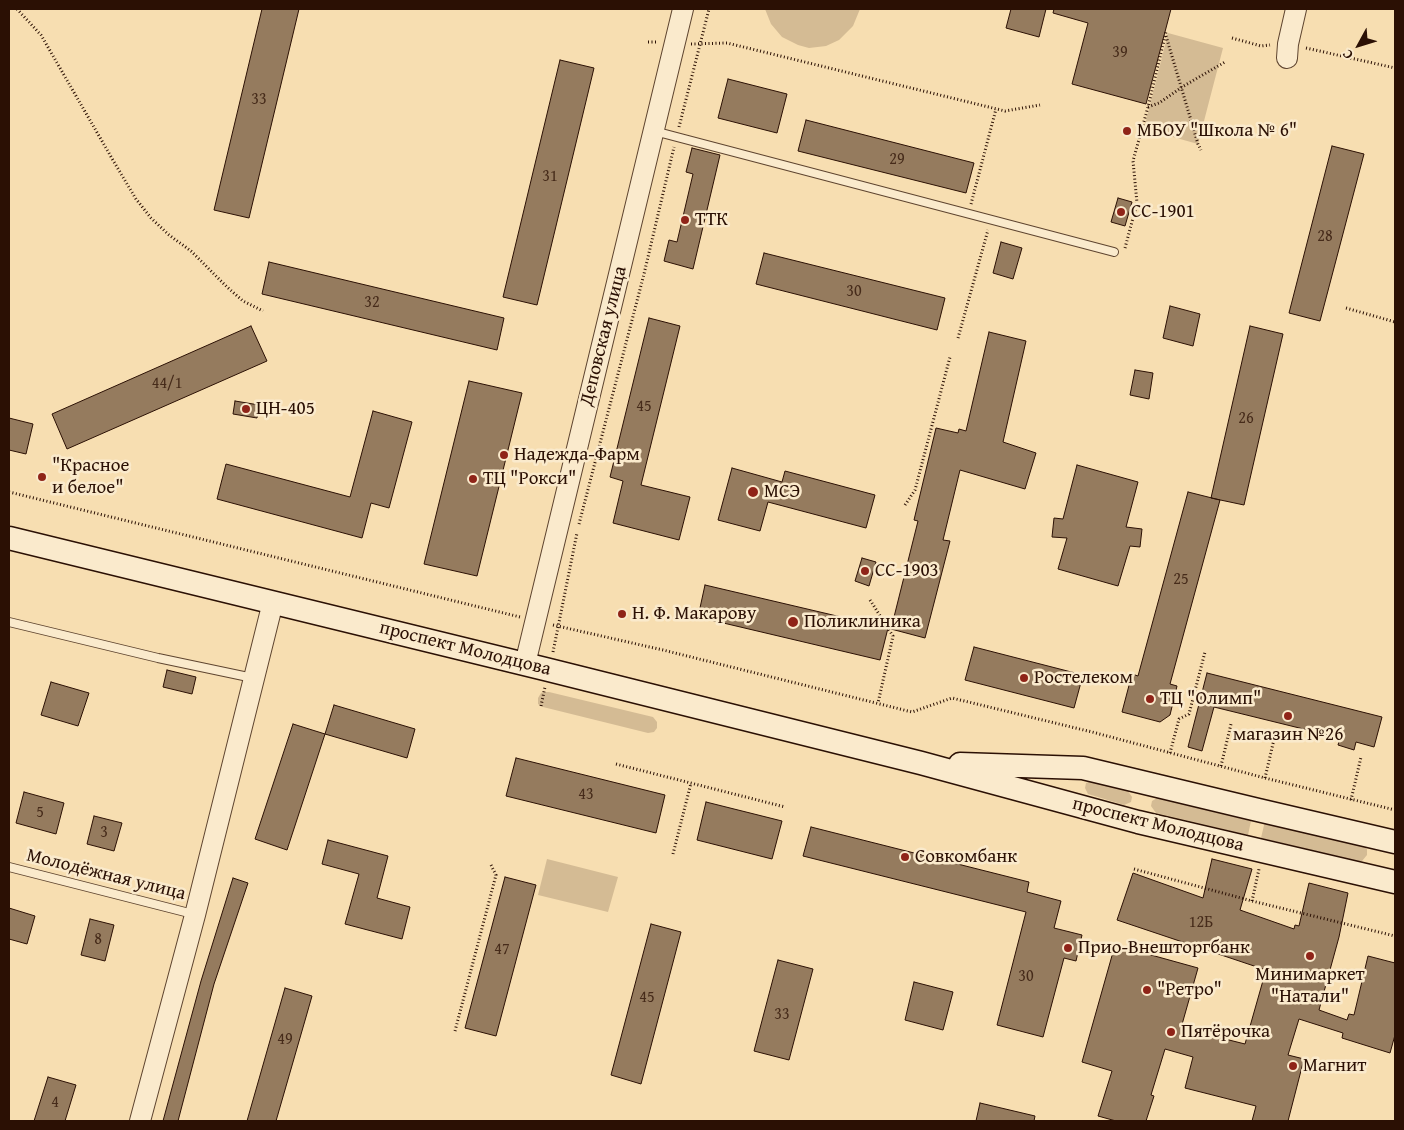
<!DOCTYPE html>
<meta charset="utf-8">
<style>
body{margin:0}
#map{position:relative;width:1404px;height:1130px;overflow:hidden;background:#f7deb1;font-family:"Gentium Book Plus",serif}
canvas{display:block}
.frame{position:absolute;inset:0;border:10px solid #2b1004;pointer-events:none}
.north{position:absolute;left:1334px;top:20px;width:50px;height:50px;-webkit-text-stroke:4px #faeacc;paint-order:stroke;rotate:231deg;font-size:14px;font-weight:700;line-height:20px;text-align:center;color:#2b1004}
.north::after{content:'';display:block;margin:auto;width:18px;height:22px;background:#2b1004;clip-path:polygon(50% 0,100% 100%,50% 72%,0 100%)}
</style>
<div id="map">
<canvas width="1404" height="1130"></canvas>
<div class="frame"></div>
<div class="north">С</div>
</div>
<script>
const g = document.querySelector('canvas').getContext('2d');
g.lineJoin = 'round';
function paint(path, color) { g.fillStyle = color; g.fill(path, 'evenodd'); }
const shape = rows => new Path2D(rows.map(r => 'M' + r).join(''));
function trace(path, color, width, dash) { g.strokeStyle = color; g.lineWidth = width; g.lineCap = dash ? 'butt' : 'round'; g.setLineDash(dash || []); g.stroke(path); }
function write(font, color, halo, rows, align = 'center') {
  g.font = font + ' "Gentium Book Plus",serif'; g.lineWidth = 5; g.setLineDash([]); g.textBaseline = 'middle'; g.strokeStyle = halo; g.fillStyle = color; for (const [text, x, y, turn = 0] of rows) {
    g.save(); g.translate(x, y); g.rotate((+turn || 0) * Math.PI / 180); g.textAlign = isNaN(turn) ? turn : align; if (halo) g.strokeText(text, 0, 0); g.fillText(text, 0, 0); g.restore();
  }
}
const green = shape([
 [765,9,860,9,853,26,839,40,826,46,809,48,798,45,782,37,771,24],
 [1168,33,1223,48,1198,144,1144,129],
 [543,692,549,692,653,717,657,722,657,728,654,732,648,733,543,707,538,704,538,698,541,693],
 [1091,781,1128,791,1132,797,1131,802,1124,805,1088,794,1085,788,1086,783],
 [1157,798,1251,821,1248,835,1156,813,1151,806,1152,801],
 [1265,821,1361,844,1367,849,1367,855,1362,861,1358,861,1261,838],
 [547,859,618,877,608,912,538,895]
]);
const building = shape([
 [262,9,299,9,249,218,214,210,262,9],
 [1011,9,1046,9,1039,37,1006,28,1011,9],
 [1054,9,1171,9,1146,104,1072,84,1088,23,1053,13,1054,9],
 [560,60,594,68,537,305,503,297,560,60],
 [728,79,787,94,777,133,718,118,728,79],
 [806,120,974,163,966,193,798,151,806,120],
 [1332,146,1364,154,1320,321,1289,313,1332,146],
 [692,148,720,155,693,269,664,261,669,240,677,242,693,174,686,172,692,148],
 [1118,198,1132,202,1125,226,1111,222,1118,198],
 [1001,242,1022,248,1013,279,993,273,1001,242],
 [764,253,945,298,937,330,756,284,764,253],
 [269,262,504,318,497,350,262,294,269,262],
 [1170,306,1200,314,1193,346,1163,338,1170,306],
 [649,318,680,326,641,485,690,497,679,540,613,523,623,481,610,477,649,318],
 [251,326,267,361,67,449,52,414,251,326],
 [1250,326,1283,334,1244,505,1211,498,1250,326],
 [989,332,1026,341,1003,442,1036,453,1025,489,960,470,943,540,950,541,925,638,891,629,918,521,914,520,936,428,958,433,959,429,966,431,989,332],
 [1135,370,1153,373,1149,399,1130,395,1135,370],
 [469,381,522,393,477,576,424,564,469,381],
 [235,401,259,405,257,418,233,414,235,401],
 [373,411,412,422,389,508,371,503,362,538,217,499,226,464,350,497,373,411],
 [9,418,33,424,26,454,9,450,9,418],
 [1077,465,1138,482,1126,527,1142,529,1140,547,1130,546,1118,586,1058,569,1067,538,1052,537,1054,518,1063,519,1077,465],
 [732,468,782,482,785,471,875,495,866,528,768,502,760,531,718,520,732,468],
 [1188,492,1220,500,1170,684,1177,686,1170,715,1160,722,1122,712,1132,674,1138,676,1188,492],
 [862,558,876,562,869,586,855,581,862,558],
 [705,585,888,628,880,660,698,617,705,585],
 [974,647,1083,675,1074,708,965,680,974,647],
 [167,670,196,677,192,694,163,687,167,670],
 [1207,673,1382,717,1374,747,1356,742,1354,750,1338,745,1340,738,1214,707,1202,751,1188,747,1207,673],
 [51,682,89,693,78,726,41,715,51,682],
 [334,705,415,729,407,758,325,734,334,705],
 [293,724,325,734,287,850,255,839,293,724],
 [516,758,665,795,656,833,506,796,516,758],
 [24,792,64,803,56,834,16,823,24,792],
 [706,802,782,821,772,859,697,840,706,802],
 [94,816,122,823,114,851,87,844,94,816],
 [811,827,1029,882,1027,892,1061,901,1054,928,1082,935,1076,961,1064,958,1043,1037,997,1025,1026,912,803,856,811,827],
 [328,840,388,856,377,898,410,907,402,939,345,924,359,874,322,864,328,840],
 [1212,859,1252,869,1240,910,1294,929,1295,925,1299,926,1309,883,1348,893,1339,937,1319,1010,1347,1020,1349,1014,1354,1015,1368,956,1395,963,1395,1035,1390,1053,1342,1038,1343,1033,1299,1019,1288,1055,1304,1059,1288,1121,1252,1121,1256,1106,1185,1088,1193,1057,1165,1049,1151,1095,1154,1096,1146,1121,1116,1121,1098,1116,1112,1071,1082,1062,1115,945,1198,968,1181,1028,1245,1044,1266,970,1117,920,1133,873,1203,898,1212,859],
 [505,877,536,885,496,1036,465,1028,505,877],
 [233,878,248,883,214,984,178,1121,163,1121,201,981,233,878],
 [9,908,35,916,27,944,9,939,9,908],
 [90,919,114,925,105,961,81,955,90,919],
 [651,924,681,932,641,1084,611,1075,651,924],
 [778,960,813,969,789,1060,754,1051,778,960],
 [914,982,953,992,943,1030,905,1020,914,982],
 [285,988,312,996,306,1017,276,1121,247,1121,285,988],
 [48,1077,76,1085,65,1121,34,1121,48,1077],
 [980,1103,1035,1116,1034,1121,976,1121,980,1103]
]);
const path = shape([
 [17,9,41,35,114,162,136,199,151,218,169,235,191,251,227,287,243,301,263,311],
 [1166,36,1198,144,1201,150],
 [1232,38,1261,46,1270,45],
 [648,42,657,42],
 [691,44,727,43,1005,111,1040,105],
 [1306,48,1395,68],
 [1148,107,1159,103,1182,87,1225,62],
 [679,127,709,9],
 [971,204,996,109],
 [1125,248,1137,203,1133,161,1148,107,1166,32],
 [1346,308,1395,322],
 [958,338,988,230],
 [9,492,520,617],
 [905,505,915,490,950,357],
 [579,524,644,274,674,147],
 [870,600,893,636,878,703],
 [553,625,663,650,912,712,952,698,1092,732,1265,778,1395,810],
 [553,652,577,533],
 [541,706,545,687],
 [1170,753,1179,719,1189,714,1205,652],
 [616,764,785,807],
 [1221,766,1231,724],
 [1265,778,1275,735],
 [1351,800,1361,757],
 [673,854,691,783],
 [1134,869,1252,901,1395,936],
 [1252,901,1259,869],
 [455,1031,496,875,491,865]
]);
const service = shape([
 [654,131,1114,252],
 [9,622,158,658,253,678],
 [9,867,193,914]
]);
const tertiary = shape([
 [1287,58,1288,44,1296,9],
 [525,664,683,9],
 [140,1121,195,915,273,602]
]);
const secondary = shape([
 [9,538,549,670,921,763,1138,822,1395,882],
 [960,764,1083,768,1258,810,1395,842]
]);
const markers = [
 [1127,131,5,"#8f2418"],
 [1121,212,5,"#8f2418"],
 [685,220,5,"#8f2418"],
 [246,409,5,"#8f2418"],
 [504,455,5,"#8f2418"],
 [42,477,5,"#8f2418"],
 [473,479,5,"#8f2418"],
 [753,492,6,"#8f2418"],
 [865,571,5,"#8f2418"],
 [622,614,5,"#8f2418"],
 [793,622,6,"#8f2418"],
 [1024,678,5,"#8f2418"],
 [1150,699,5,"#8f2418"],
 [1288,716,5,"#8f2418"],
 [905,857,5,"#8f2418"],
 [1068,948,5,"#8f2418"],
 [1310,956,5,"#8f2418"],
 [1147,990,5,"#8f2418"],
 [1171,1032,5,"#8f2418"],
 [1293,1066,5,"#8f2418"]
];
const numberNames = [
 ["39",1120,53],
 ["33",259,100],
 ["29",897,160],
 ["31",550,177],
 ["28",1325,237],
 ["30",854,292],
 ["32",372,303],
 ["44/1",167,384],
 ["45",644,407],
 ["26",1246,419],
 ["25",1181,580],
 ["43",586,795],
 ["5",40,813],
 ["3",104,833],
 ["12Б",1201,923],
 ["8",98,940],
 ["47",502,950],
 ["30",1026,977],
 ["45",647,998],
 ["33",782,1015],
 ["49",285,1040],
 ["4",55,1103]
];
const poiNames = [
 ["МБОУ \"Школа № 6\"",1137,131],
 ["СС-1901",1131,212],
 ["ТТК",695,220],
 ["ЦН-405",256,409],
 ["Надежда-Фарм",514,455],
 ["\"Красное",52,466],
 ["и белое\"",52,488],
 ["ТЦ \"Рокси\"",483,479],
 ["МСЭ",764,492],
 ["СС-1903",875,571],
 ["Н. Ф. Макарову",632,614],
 ["Поликлиника",804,622],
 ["Ростелеком",1034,678],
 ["ТЦ \"Олимп\"",1160,699],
 ["магазин №26",1288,735,"center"],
 ["Совкомбанк",915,857],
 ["Прио-Внешторгбанк",1078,948],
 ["Минимаркет",1310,975,"center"],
 ["\"Натали\"",1310,997,"center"],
 ["\"Ретро\"",1157,990],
 ["Пятёрочка",1181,1032],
 ["Магнит",1303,1066]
];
const streetNames = [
 ["Деповская улица",604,336,-76],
 ["проспект Молодцова",465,649,14],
 ["проспект Молодцова",1158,825,14],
 ["Молодёжная улица",106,875,14]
];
paint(green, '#d4bb94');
paint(building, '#957b5e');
trace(building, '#2b1004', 1);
trace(service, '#5e442f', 10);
trace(tertiary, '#5e442f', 22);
trace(secondary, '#2b1004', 25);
trace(path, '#2b1004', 3, [1, 2.5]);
trace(service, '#faeacc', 8);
trace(tertiary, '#faeacc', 20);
trace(secondary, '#faeacc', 22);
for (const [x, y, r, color] of markers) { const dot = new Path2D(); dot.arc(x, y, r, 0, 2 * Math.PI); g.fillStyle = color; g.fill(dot); trace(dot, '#faeacc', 2); }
write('16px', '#462b1a', null, numberNames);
write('19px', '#2b1004', '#faeacc', poiNames, 'left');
write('19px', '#2b1004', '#faeacc', streetNames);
</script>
